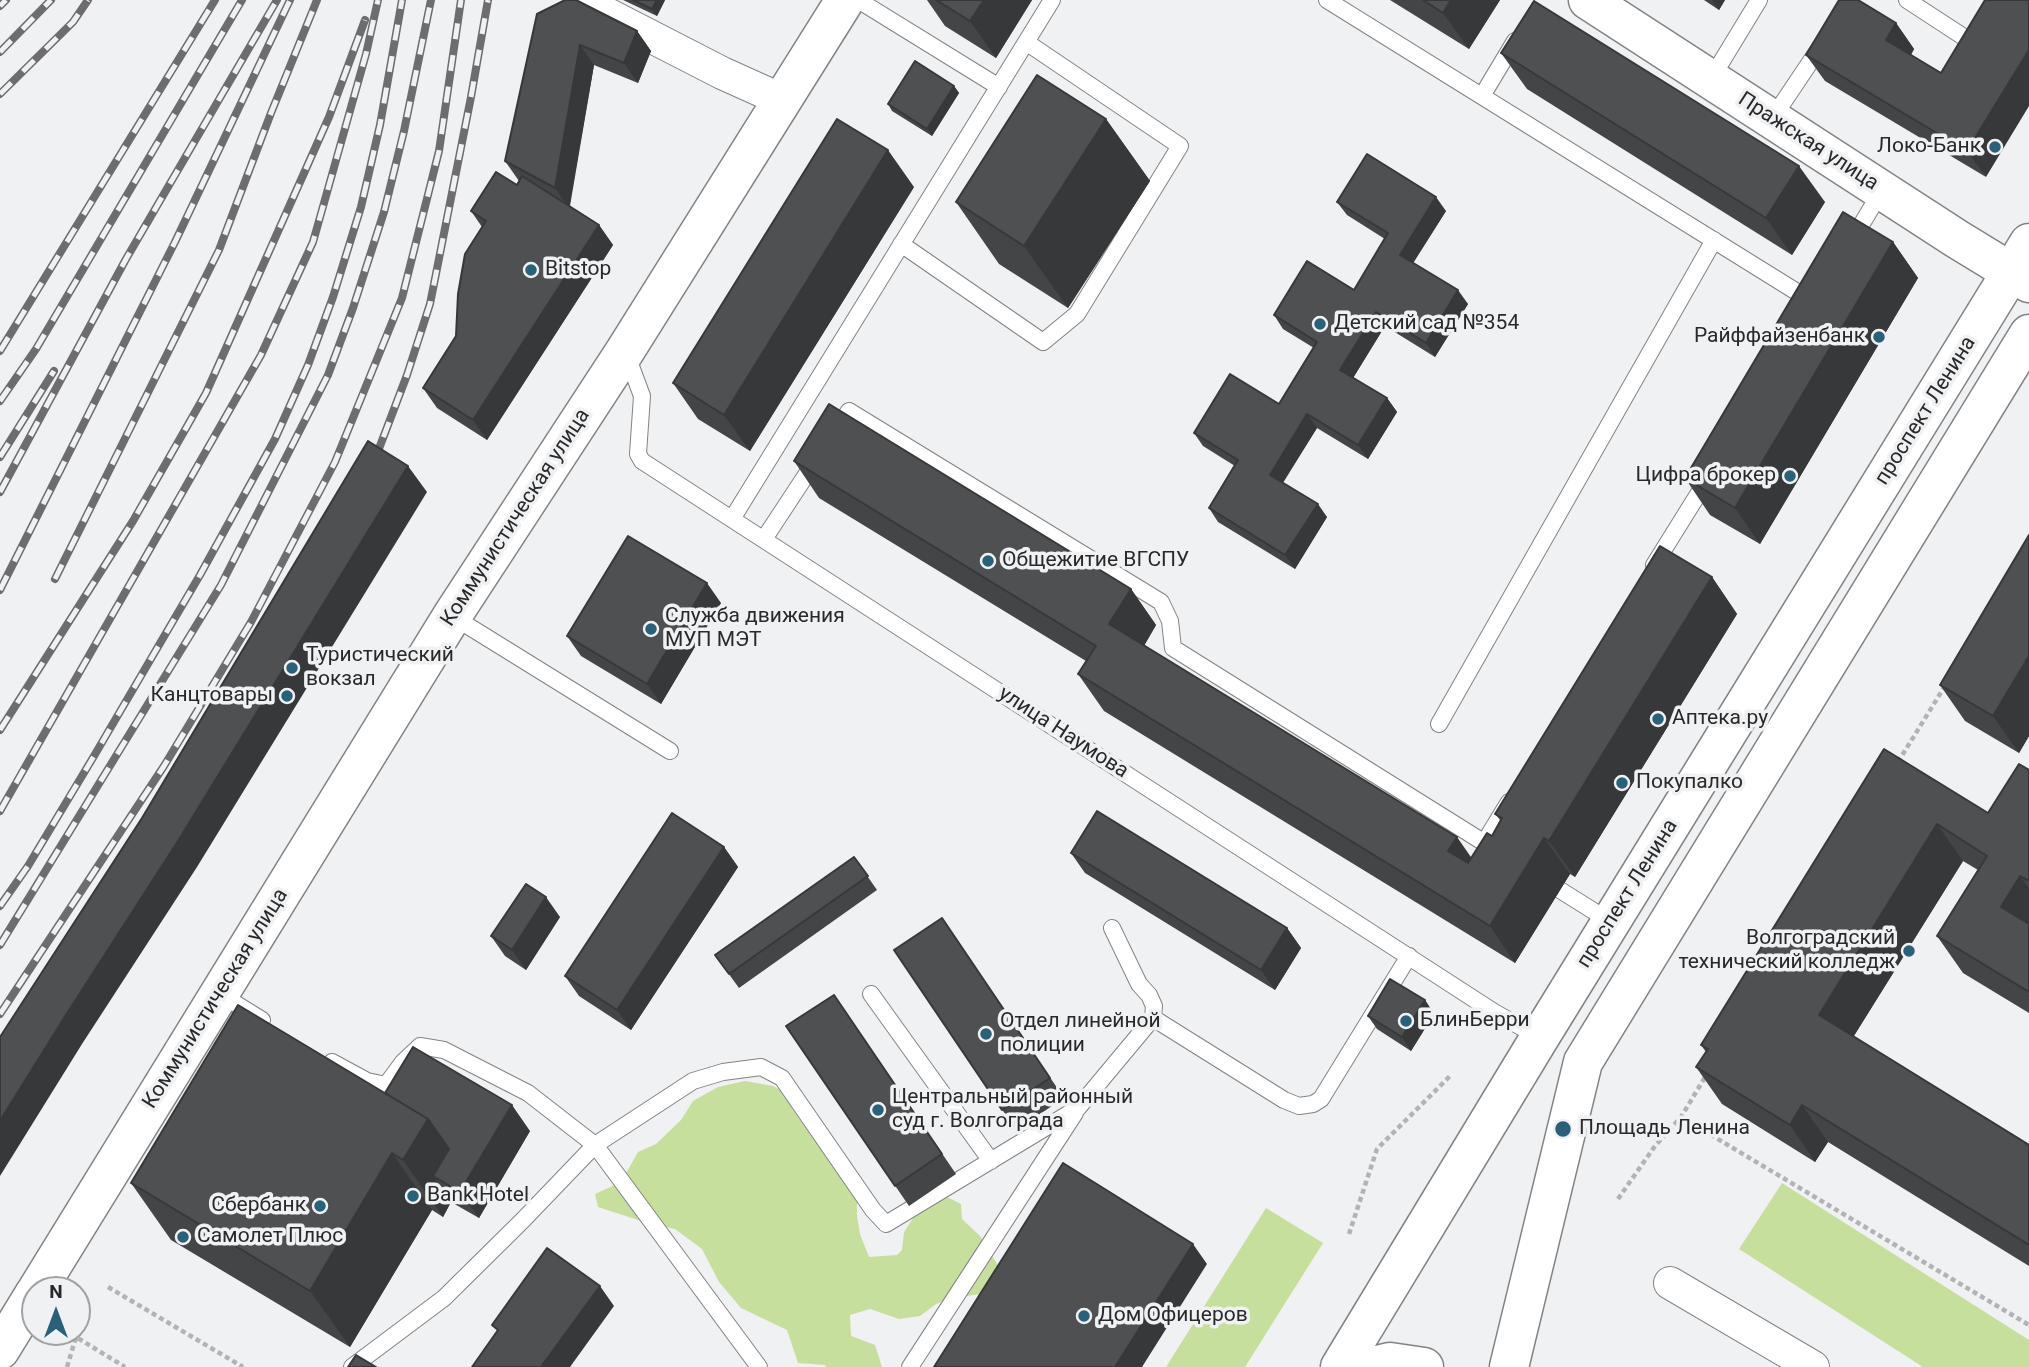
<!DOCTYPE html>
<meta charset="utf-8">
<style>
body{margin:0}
#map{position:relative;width:2029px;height:1367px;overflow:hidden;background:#f0f1f3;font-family:Roboto,sans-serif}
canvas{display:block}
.north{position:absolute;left:21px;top:1276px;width:70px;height:70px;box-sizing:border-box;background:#f0f1f3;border:2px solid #a0a1a3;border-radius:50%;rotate:0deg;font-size:19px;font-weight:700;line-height:28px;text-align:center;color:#29292a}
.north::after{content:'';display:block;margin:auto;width:24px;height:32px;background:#29617b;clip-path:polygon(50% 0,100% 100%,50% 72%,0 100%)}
</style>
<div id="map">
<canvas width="2029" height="1367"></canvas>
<div class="north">N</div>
</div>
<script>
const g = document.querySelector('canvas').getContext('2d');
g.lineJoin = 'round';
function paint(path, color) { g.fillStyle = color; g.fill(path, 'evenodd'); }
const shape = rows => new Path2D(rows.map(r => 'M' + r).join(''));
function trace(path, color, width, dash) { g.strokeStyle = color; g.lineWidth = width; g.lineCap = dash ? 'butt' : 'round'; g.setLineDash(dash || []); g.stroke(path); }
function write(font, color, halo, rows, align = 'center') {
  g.font = font + ' Roboto,sans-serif'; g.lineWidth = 7; g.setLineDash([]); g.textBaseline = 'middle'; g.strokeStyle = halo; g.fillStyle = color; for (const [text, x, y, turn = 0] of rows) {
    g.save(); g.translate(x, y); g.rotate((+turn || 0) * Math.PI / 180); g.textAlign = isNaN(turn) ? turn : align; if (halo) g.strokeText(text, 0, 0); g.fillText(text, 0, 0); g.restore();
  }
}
const green = shape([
 [745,1081,773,1086,785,1092,793,1110,857,1199,857,1216,860,1234,869,1257,897,1255,902,1250,904,1232,915,1215,928,1203,947,1197,961,1204,962,1219,980,1236,999,1267,986,1293,948,1299,936,1304,920,1316,899,1319,870,1309,850,1315,851,1336,875,1345,882,1367,826,1367,825,1365,798,1363,787,1330,741,1308,719,1282,702,1249,675,1229,644,1222,598,1207,595,1194,621,1182,638,1152,656,1144,681,1120,693,1101,718,1087],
 [1782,1183,2029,1340,2029,1367,1923,1367,1739,1249],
 [1266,1208,1323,1243,1245,1367,1166,1367]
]);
const path = shape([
 [1898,762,1945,686],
 [1681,1117,2029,1325],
 [1618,1199,1655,1146,1681,1117,1707,1074],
 [1349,1234,1377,1149,1451,1075],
 [108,1287,243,1367],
 [67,1367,76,1337,125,1367]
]);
const lane = shape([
 [858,0,999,87],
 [1327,0,1813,302],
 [1907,0,1979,47],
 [1711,79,1759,0],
 [1482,96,1515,41],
 [1772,119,1821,46],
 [1851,242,1882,190],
 [901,244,1043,342,1077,314,1180,146,1026,42],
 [626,353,642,396,638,454,642,461,1494,1012,1539,1037],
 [835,432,849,411,1161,602,1170,621,1173,648,1499,852],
 [732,519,1052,0],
 [764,539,816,460],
 [1654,565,1707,480],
 [452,616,670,751],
 [1439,724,1714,240],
 [1484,843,1509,802],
 [1560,890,1611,922],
 [1112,928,1139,984,1149,995,1154,1006,1153,1018,1284,1100,1299,1106,1313,1104,1321,1099,1409,956],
 [220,994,262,1020],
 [871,994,991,1161],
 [332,1062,367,1081,386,1085,403,1062,420,1046,444,1050,528,1093,595,1145,693,1081,723,1072,761,1067,782,1078,873,1210,886,1224,1078,1108,1153,1018],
 [352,1367,444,1298,523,1220,595,1145,759,1367],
 [910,1367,1075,1113]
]);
const street = shape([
 [580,0,722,73,782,100],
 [1670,1283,1813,1367]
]);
const secondary = shape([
 [1588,0,1957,239,2029,283],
 [37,1290,452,616,625,351,845,0],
 [0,1350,35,1293]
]);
const primary = shape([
 [1340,1367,1540,1037,2029,243],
 [1369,1367,1390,1362,1424,1367],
 [1509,1367,1583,1062,2029,334]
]);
const rail = shape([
 [0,6,6,0],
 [0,52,51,0],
 [0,94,73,22,88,0],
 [0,351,215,0],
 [0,401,36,349,242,0],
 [0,457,54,371],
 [372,467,407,375,430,304,471,97,488,0],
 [0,492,126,259,277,0],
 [55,579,219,250,271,113,317,0],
 [0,590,175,242,290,0],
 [0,730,133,521,206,393,329,117,365,20],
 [0,811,261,355,313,242,366,54,378,0],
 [0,906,28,866,94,756,200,575,275,439,308,365,333,297,361,207,380,125,402,0],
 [0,945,221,585,328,375,353,308,384,212,404,131,431,0],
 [0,1014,164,766,251,622,335,462,402,298,439,151,461,0]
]);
const wall = shape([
 [623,0,665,0,657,16],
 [927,0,1032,0,996,58,945,26],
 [1390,0,1500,0,1469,49],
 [1704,0,1725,0,1719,10],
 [537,14,637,31,651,51,638,83,594,65,570,206,599,225,613,245,487,440,437,408,423,388,456,336,482,227,471,211,517,185,519,181,505,161],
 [1896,23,1914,49,1911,55,1986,177,1825,81,1806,55],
 [1501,53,1825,202,1792,255,1527,89],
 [954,86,959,93,932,136,892,111,888,104],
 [1106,119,1150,181,1068,308,999,264,956,202],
 [914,187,750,451,698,419,673,383],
 [1337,202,1446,211,1413,263,1468,304,1435,357,1385,326,1353,378,1387,398,1397,412,1368,459,1317,428,1283,483,1327,517,1295,569,1218,522,1209,508,1235,466,1203,446,1194,433,1279,404,1314,348,1283,329,1274,315,1354,290,1385,239,1347,215],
 [1893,242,1918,278,1760,544,1710,515,1685,478],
 [794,461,1131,589,1156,625,1144,646,1472,858,1492,836,1501,821,1495,814,1712,577,1737,614,1575,877,1570,874,1515,963,1104,711,1078,674,1086,661,819,498],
 [2029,535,2029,736,2019,753,1965,721,1940,685],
 [721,603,661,704,581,656,567,636],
 [1884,749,1988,813,2029,770,2029,1013,1963,973,1937,936,1978,870,1963,861,1853,1037,2029,1145,2029,1266,1828,1142,1815,1162,1722,1104,1696,1067,1706,1052,1701,1045],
 [724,847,738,867,631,1030,579,996,565,976],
 [1071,853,1287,928,1301,948,1275,990,1085,873],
 [854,857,877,890,739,988,715,955],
 [560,917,526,970,505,956,491,936],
 [942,918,1064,1098,1016,1130,894,950],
 [834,995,956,1174,909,1206,786,1026],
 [1425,1000,1434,1014,1411,1051,1377,1029,1368,1016],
 [530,1131,479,1218,451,1202,443,1217,432,1210,350,1347,171,1240,131,1183]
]);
const shadedWall = shape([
 [657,0,665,0,657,16,652,9],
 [984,0,1032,0,996,58,970,21],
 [1451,0,1500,0,1469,49,1443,13],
 [1712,0,1725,0,1719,10],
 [1896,23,1914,49,1904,66,1886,40],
 [637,31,651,51,638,83,624,63],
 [580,45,594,65,569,208,555,188],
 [2029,50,2029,106,1986,177,1967,151],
 [954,86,959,93,932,136,927,129],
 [1106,119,1150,181,1068,308,1024,246],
 [888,150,914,187,750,451,724,415],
 [1799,166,1825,202,1792,255,1766,218],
 [1436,197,1446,211,1410,268,1400,255],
 [599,225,613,245,487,440,473,420],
 [1893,242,1918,278,1760,544,1735,508],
 [1458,290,1468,304,1435,357,1426,343],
 [1376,312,1385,326,1350,383,1340,370],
 [1387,398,1397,412,1368,459,1358,445],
 [1307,414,1317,428,1279,488,1270,475],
 [408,466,427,492,197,867,82,1044,0,1176,0,1121],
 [1318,504,1327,517,1295,569,1285,555],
 [1712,577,1737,614,1575,877,1549,841],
 [707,583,721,603,661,704,647,684],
 [1131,589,1156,625,1135,661,1109,624],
 [2029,656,2029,736,2019,753,1993,716],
 [1937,824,1963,861,1844,1052,1819,1015],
 [1457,837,1482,873,1448,851],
 [1544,838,1570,874,1515,963,1490,926],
 [724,847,738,867,631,1030,617,1010],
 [2020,876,2029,889,2029,940,2001,907],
 [546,897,560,917,526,970,512,950],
 [1287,928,1301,948,1275,990,1261,970],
 [1425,1000,1434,1014,1411,1051,1402,1037],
 [512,1105,530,1131,479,1218,460,1192],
 [1802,1105,1828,1142,1815,1162,1790,1125],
 [428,1119,467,1175,433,1176,451,1202,443,1217,403,1160],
 [392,1153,432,1210,350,1347,310,1291],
 [1193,1244,1207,1264,1142,1367,1115,1367],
 [600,1286,614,1306,570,1367,541,1367]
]);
const building = shape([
 [565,0,576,0,637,31,624,63,580,45,555,188,505,161,537,14,565,0],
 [633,0,657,0,652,9,633,0],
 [936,0,984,0,970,21,936,0],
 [1423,0,1451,0,1443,13,1423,0],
 [1839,0,1858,0,1896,23,1886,40,1941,73,1985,0,2029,0,2029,50,1967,151,1806,55,1839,0],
 [1534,1,1799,166,1766,218,1501,53,1534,1],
 [915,61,954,86,927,129,888,104,915,61],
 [1037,75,1106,119,1024,246,956,202,1037,75],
 [837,119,888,150,724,415,673,383,837,119],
 [1367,154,1436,197,1400,255,1458,290,1426,343,1376,312,1340,370,1387,398,1358,445,1307,414,1270,475,1318,504,1285,555,1209,508,1238,460,1194,433,1230,374,1279,404,1317,342,1274,315,1307,261,1354,290,1388,233,1337,202,1367,154],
 [496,172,517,185,522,176,599,225,473,420,423,388,456,336,458,294,465,254,486,221,471,211,496,172],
 [1843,212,1893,242,1735,508,1685,478,1843,212],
 [829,404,1131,589,1109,624,1457,837,1448,851,1468,863,1487,833,1492,836,1502,818,1495,814,1660,546,1712,577,1549,841,1544,838,1490,926,1078,674,1096,646,794,461,829,404],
 [368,441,408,466,178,841,64,1018,0,1121,0,1037,142,818,368,441],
 [2029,535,2029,656,1993,716,1940,685,2029,535],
 [628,536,707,583,647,684,567,636,628,536],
 [1884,749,1988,813,2019,764,2029,770,2029,881,2020,876,2001,907,2029,924,2029,992,1937,936,1987,856,1937,824,1819,1015,2029,1145,2029,1245,1802,1105,1790,1125,1696,1067,1708,1049,1701,1045,1884,749],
 [1097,811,1287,928,1261,970,1071,853,1097,811],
 [672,813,724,847,617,1010,565,976,672,813],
 [854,857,868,876,729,974,715,955,854,857],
 [526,884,546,897,512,950,491,936,526,884],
 [942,918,1050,1078,1002,1110,894,950,942,918],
 [1390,979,1425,1000,1402,1037,1368,1016,1390,979],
 [834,995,942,1154,895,1186,786,1026,834,995],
 [238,1005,428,1119,403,1160,392,1153,310,1291,131,1183,238,1005],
 [413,1047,512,1105,460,1192,433,1176,449,1149,428,1119,385,1093,413,1047],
 [1063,1163,1193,1244,1115,1367,934,1367,1063,1163],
 [547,1248,600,1286,541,1367,472,1367,498,1330,492,1325,547,1248],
 [356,1355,376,1367,348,1367,356,1355]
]);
const markers = [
 [1995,147,7,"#29617b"],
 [531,270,7,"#29617b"],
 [1320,324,7,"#29617b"],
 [1879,337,7,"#29617b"],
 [1790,476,7,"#29617b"],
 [988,561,7,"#29617b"],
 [651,629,7,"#29617b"],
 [292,668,7,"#29617b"],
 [287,696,7,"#29617b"],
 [1658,719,7,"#29617b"],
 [1622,783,7,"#29617b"],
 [1909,951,7,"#29617b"],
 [1406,1021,7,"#29617b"],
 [986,1034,7,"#29617b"],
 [878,1110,7,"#29617b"],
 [1563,1129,9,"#29617b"],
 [413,1196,7,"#29617b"],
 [320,1206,7,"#29617b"],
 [183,1237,7,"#29617b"],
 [1084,1316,7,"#29617b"]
];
const streetNames = [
 ["Пражская улица",1808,142,33],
 ["проспект Ленина",1926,411,-58],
 ["Коммунистическая улица",516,518,-57],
 ["улица Наумова",1063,733,33],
 ["проспект Ленина",1628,894,-58],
 ["Коммунистическая улица",216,999,-58]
];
const poiNames = [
 ["Локо-Банк",1981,147,"right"],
 ["Bitstop",545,270],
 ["Детский сад №354",1334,324],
 ["Райффайзенбанк",1865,337,"right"],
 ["Цифра брокер",1776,476,"right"],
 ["Общежитие ВГСПУ",1002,561],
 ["Служба движения",665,617],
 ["МУП МЭТ",665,641],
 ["Туристический",306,656],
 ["вокзал",306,680],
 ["Канцтовары",273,696,"right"],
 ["Аптека.ру",1672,719],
 ["Покупалко",1636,783],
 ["Волгоградский",1895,939,"right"],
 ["технический колледж",1895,963,"right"],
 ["БлинБерри",1420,1021],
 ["Отдел линейной",1000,1022],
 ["полиции",1000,1046],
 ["Центральный районный",892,1098],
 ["суд г. Волгограда",892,1122],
 ["Площадь Ленина",1579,1129],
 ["Bank Hotel",427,1196],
 ["Сбербанк",306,1206,"right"],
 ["Самолет Плюс",197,1237],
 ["Дом Офицеров",1098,1316]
];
paint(green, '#c7df9c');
trace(lane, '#828385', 18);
trace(street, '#828385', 34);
trace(secondary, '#828385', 41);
trace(primary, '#828385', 41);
trace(path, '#b2b3b5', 4.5, [5, 3.5]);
trace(lane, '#fff', 16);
trace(street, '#fff', 32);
trace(secondary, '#fff', 38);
trace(primary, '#fff', 38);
trace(rail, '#6d6d6f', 8);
trace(rail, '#f0f1f3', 5, [16]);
paint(wall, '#444547');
paint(shadedWall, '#373839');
paint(building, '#4f5052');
trace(building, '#373839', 2);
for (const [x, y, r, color] of markers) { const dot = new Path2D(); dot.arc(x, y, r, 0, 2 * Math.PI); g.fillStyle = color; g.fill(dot); trace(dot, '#f0f1f3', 2.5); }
write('21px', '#29292a', '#f0f1f3', streetNames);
write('21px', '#29292a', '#f0f1f3', poiNames, 'left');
</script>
